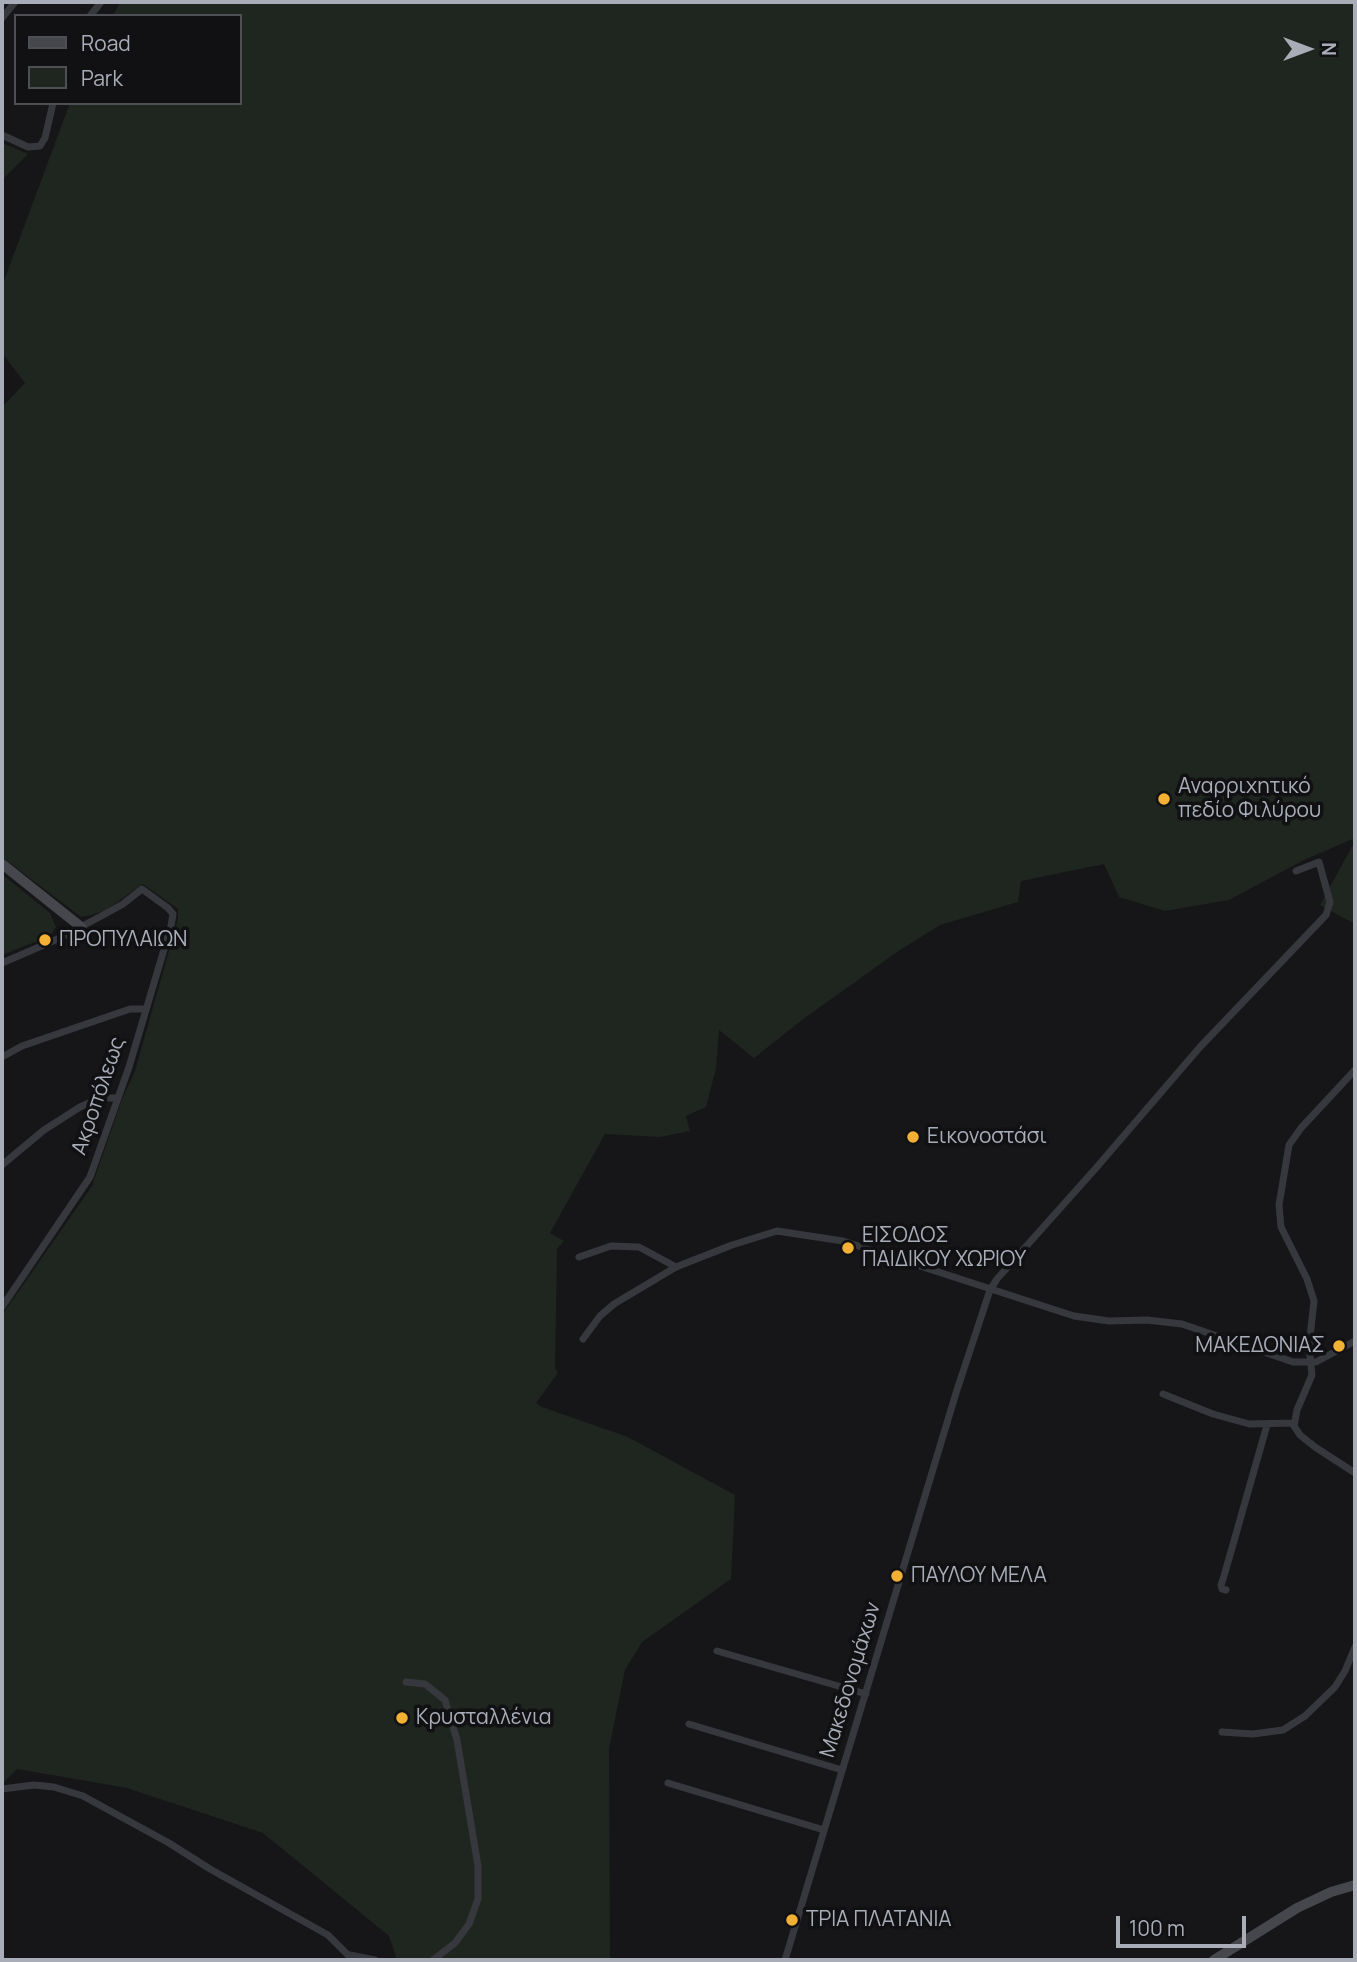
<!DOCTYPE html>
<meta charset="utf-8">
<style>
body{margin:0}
#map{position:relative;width:1357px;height:1962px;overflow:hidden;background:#161618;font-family:Manrope,sans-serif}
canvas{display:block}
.frame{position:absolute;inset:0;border:4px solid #a8adb8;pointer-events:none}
.legend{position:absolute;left:14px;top:14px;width:228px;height:91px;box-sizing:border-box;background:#111113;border:2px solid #4d4f55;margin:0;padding:9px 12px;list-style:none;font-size:21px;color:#a8adb8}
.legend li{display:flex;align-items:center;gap:14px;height:35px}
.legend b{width:35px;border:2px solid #4d4f55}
.north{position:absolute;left:1273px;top:14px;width:70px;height:70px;-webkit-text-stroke:5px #111113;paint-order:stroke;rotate:90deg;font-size:19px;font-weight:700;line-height:28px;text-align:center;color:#a8adb8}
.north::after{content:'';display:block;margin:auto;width:24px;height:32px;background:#a8adb8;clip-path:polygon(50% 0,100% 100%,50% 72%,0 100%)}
.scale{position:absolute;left:1116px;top:1916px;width:130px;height:32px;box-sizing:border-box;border:4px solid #a8adb8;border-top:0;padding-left:9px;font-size:21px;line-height:24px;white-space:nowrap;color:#a8adb8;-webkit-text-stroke:5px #111113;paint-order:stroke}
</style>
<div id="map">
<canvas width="1357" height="1962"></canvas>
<div class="frame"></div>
<ul class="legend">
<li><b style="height:9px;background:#45474d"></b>Road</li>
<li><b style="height:19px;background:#1e261f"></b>Park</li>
</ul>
<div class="north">N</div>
<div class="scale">100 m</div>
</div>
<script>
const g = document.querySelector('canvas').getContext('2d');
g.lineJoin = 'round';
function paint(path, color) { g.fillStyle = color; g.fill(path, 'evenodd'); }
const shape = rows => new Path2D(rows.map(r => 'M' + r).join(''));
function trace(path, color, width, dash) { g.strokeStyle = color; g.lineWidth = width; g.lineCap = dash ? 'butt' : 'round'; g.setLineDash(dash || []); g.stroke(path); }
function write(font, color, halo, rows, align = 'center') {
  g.font = font + ' Manrope,sans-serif'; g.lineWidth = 7; g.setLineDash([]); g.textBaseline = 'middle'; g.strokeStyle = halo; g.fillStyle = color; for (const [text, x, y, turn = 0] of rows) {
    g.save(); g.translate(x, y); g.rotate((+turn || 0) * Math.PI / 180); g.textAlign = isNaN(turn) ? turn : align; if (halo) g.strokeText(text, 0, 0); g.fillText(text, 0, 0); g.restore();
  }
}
const green = shape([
 [120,2,1355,2,1355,838,1304,860,1229,900,1165,911,1119,897,1104,864,1021,881,1018,902,940,925,897,952,802,1020,754,1058,719,1030,716,1068,706,1107,686,1116,690,1131,660,1137,605,1134,550,1233,564,1241,557,1249,555,1368,558,1373,536,1403,542,1407,628,1437,735,1495,731,1579,642,1642,625,1670,609,1749,610,1960,397,1960,389,1936,263,1833,127,1788,17,1769,2,1784,2,1315,92,1186,122,1099,135,1071,178,919,178,909,143,884,106,910,92,915,81,917,2,857,2,407,25,383,2,353,2,286,70,103,240,103,240,16,113,16],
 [2,143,28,154,2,180],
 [1355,841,1355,924,1320,905],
 [2,874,50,913,56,927,50,936,2,955]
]);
const street = shape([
 [90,16,101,2],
 [2,18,15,2],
 [2,135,28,147,40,146,45,138,53,103],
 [2,963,60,938,105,914,123,904,142,889,168,908,173,914,171,926,129,1067,90,1177,2,1307],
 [2,1057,22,1046,130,1009,145,1009],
 [1355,1070,1301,1128,1289,1145,1279,1205,1281,1227,1307,1279,1314,1301,1309,1346,1312,1375,1297,1410,1294,1426,1300,1435,1315,1447,1355,1473],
 [2,1165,44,1130,80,1107,100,1098,118,1098],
 [579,1257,611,1246,639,1247,676,1267],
 [583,1339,600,1316,614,1304,676,1267,732,1245,777,1231,843,1241,1074,1316,1109,1321,1147,1320,1182,1324,1293,1362,1316,1362,1355,1341],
 [1163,1394,1213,1414,1249,1424,1293,1423],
 [1226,1590,1222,1589,1221,1585,1224,1576,1267,1425],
 [717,1651,866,1694],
 [406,1682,425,1684,445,1700,457,1740,478,1866,478,1899,469,1924,455,1943,433,1960],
 [689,1724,842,1770],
 [1222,1732,1253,1734,1283,1730,1305,1716,1335,1687,1345,1671,1355,1647],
 [668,1783,824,1830],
 [2,1789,34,1785,54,1787,83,1796,169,1843,210,1869,328,1935,353,1960],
 [350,1955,375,1960],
 [785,1960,956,1393,990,1290,997,1279,1096,1168,1200,1047,1326,915,1330,902,1319,862,1296,871]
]);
const secondary = shape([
 [2,864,81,927],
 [1214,1960,1297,1908,1331,1892,1355,1885]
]);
const markers = [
 [1164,799,7,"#f2b134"],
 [45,940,7,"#f2b134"],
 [913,1137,7,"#f2b134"],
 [848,1248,7,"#f2b134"],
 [1339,1346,7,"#f2b134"],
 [897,1576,7,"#f2b134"],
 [402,1718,7,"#f2b134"],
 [792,1920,7,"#f2b134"]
];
const poiNames = [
 ["Αναρριχητικό",1178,787],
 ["πεδίο Φιλύρου",1178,811],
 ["ΠΡΟΠΥΛΑΙΩΝ",59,940],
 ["Εικονοστάσι",927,1137],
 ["ΕΙΣΟΔΟΣ",862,1236],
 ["ΠΑΙΔΙΚΟΥ ΧΩΡΙΟΥ",862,1260],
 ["ΜΑΚΕΔΟΝΙΑΣ",1325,1346,"right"],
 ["ΠΑΥΛΟΥ ΜΕΛΑ",911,1576],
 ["Κρυσταλλένια",416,1718],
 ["ΤΡΙΑ ΠΛΑΤΑΝΙΑ",806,1920]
];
const streetNames = [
 ["Ακροπόλεως",99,1096,-71],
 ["Μακεδονομάχων",851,1680,-73]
];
paint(green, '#1e261f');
trace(street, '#37383d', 7);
trace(secondary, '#45474d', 10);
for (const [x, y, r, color] of markers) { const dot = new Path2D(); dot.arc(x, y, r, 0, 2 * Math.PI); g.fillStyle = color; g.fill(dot); trace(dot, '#111113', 2.5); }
write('21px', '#a8adb8', '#111113', poiNames, 'left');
write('21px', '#a8adb8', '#111113', streetNames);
</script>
